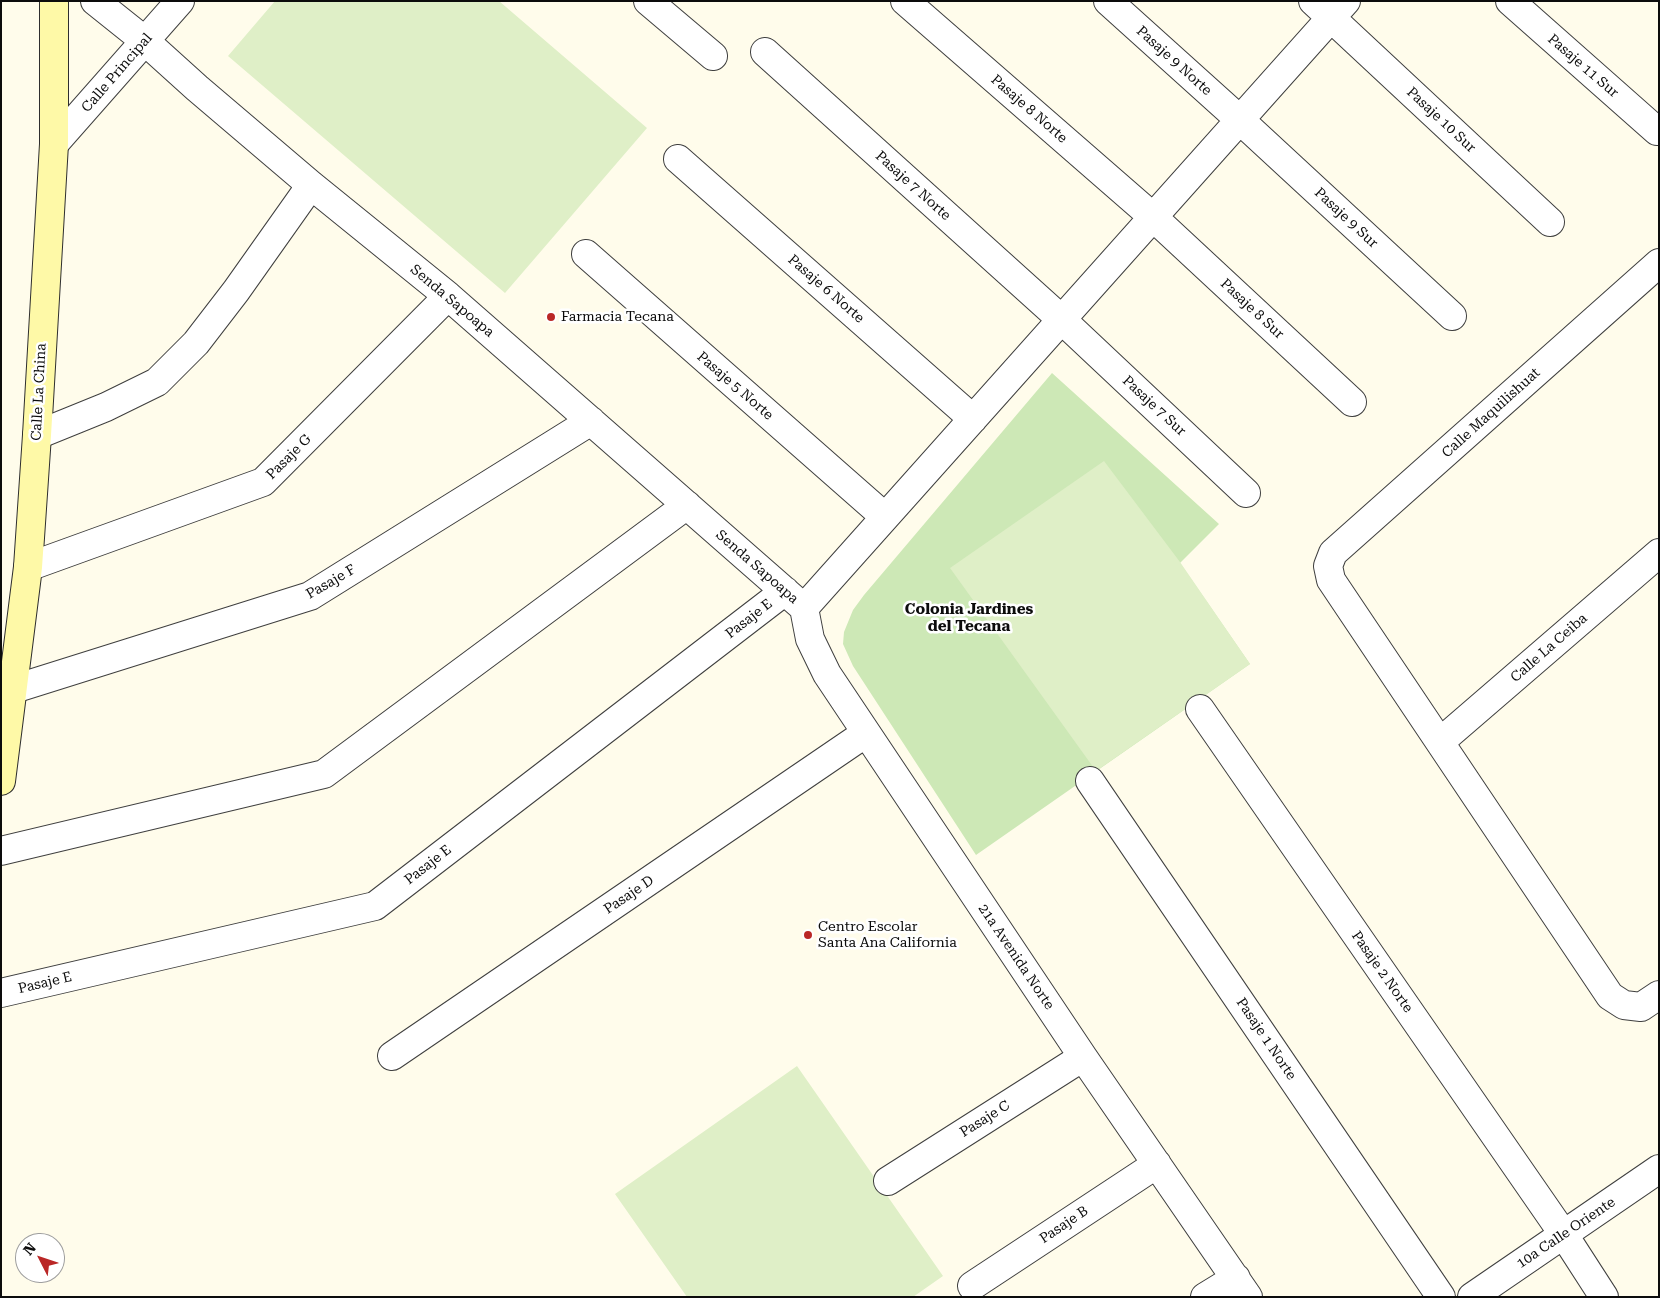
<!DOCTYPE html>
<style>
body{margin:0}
#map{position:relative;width:1660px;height:1298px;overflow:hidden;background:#fffceb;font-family:"Roboto Serif",serif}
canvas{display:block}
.frame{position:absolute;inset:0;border:2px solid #0c0c0c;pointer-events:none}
.north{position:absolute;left:15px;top:1233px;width:50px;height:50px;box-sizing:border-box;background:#fff;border:1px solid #9e9e9e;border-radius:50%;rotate:311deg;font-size:14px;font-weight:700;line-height:20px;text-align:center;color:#0c0c0c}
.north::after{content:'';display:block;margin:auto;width:18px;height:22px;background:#ba2726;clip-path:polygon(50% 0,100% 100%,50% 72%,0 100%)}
</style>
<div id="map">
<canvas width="1660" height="1298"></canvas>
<div class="frame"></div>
<div class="north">N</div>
</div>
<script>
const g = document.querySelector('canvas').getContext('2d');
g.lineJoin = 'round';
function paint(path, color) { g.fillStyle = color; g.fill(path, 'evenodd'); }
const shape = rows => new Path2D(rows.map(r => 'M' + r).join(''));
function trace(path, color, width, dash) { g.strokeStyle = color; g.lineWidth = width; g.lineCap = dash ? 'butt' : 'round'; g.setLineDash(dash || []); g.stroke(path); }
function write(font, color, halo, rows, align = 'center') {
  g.font = font + ' "Roboto Serif",serif'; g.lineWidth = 5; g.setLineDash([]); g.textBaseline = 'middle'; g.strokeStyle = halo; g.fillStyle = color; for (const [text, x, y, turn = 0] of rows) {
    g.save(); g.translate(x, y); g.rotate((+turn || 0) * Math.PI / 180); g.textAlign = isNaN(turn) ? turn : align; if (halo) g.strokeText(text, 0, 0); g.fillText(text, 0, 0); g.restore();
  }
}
const green = shape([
 [1052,373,1219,524,1180,563,1250,664,976,855,853,666,843,644,844,632,853,610,864,595]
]);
const pitch = shape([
 [275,1,499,1,647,128,505,293,228,56],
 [1104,461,1180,562,1250,664,1096,771,950,568],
 [797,1066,943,1276,913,1297,687,1297,615,1194]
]);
const street = shape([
 [95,1,145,41,197,88,311,185,448,296,804,608],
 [648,1,713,56],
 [905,1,1153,217,1352,402],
 [1108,1,1240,120,1452,316],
 [1313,1,1550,222],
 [1510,1,1657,131],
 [765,52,1061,319,1246,493],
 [54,144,180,1],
 [678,159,973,419],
 [586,254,885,517],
 [1659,263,1333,553,1328,566,1331,580,1610,996,1624,1005,1641,1007,1659,995],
 [37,435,106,407,157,382,196,343,236,291,311,185],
 [28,567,263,482,448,296],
 [804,608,810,639,827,674,1083,1057,1248,1297],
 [804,608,1346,1],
 [14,689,310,596,591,421],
 [1200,709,1564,1235,1604,1297],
 [1440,742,1659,553],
 [1090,781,1441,1297],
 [1,851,324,774,687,505],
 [1,993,375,906,785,591],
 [392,1056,866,733],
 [888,1181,1083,1057],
 [972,1286,1157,1164],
 [1205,1297,1236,1278],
 [1472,1297,1659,1169]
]);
const secondary = shape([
 [1,781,28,567,37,435,54,144,54,1]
]);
const markers = [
 [551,317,5,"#ba2726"],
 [808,935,5,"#ba2726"]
];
const streetNames = [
 ["Pasaje 9 Norte",1174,61,42],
 ["Pasaje 11 Sur",1583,66,41],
 ["Calle Principal",117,73,-49],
 ["Pasaje 8 Norte",1029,109,41],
 ["Pasaje 10 Sur",1441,120,43],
 ["Pasaje 7 Norte",913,186,42],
 ["Pasaje 9 Sur",1346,218,43],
 ["Pasaje 6 Norte",826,289,41],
 ["Senda Sapoapa",452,301,40],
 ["Pasaje 8 Sur",1252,309,43],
 ["Pasaje 5 Norte",735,386,41],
 ["Calle La China",39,392,-87],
 ["Pasaje 7 Sur",1154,406,43],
 ["Calle Maquilishuat",1491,413,-42],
 ["Pasaje G",289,457,-45],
 ["Senda Sapoapa",757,567,41],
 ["Pasaje F",331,582,-30],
 ["Pasaje E",749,619,-38],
 ["Calle La Ceiba",1549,648,-41],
 ["Pasaje E",428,865,-38],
 ["Pasaje D",629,895,-34],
 ["21a Avenida Norte",1016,957,56],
 ["Pasaje 2 Norte",1382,972,55],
 ["Pasaje E",45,983,-13],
 ["Pasaje 1 Norte",1266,1039,56],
 ["Pasaje C",985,1119,-32],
 ["Pasaje B",1064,1225,-34],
 ["10a Calle Oriente",1566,1233,-34]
];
const poiNames = [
 ["Farmacia Tecana",561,317],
 ["Centro Escolar",818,927],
 ["Santa Ana California",818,943]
];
const neighbourhoodNames = [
 ["Colonia Jardines",969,610],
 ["del Tecana",969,627]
];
paint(green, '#cde8b6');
paint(pitch, '#dfefc7');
trace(street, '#3f3f3f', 30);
trace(secondary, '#2e2e2e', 30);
trace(street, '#fff', 28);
trace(secondary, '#fef9a7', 28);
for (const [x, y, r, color] of markers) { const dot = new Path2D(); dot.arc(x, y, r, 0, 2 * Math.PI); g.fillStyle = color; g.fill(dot); trace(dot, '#fff', 2); }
write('14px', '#0c0c0c', '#fff', streetNames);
write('14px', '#0c0c0c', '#fff', poiNames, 'left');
write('bold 15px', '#0c0c0c', '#fff', neighbourhoodNames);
</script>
